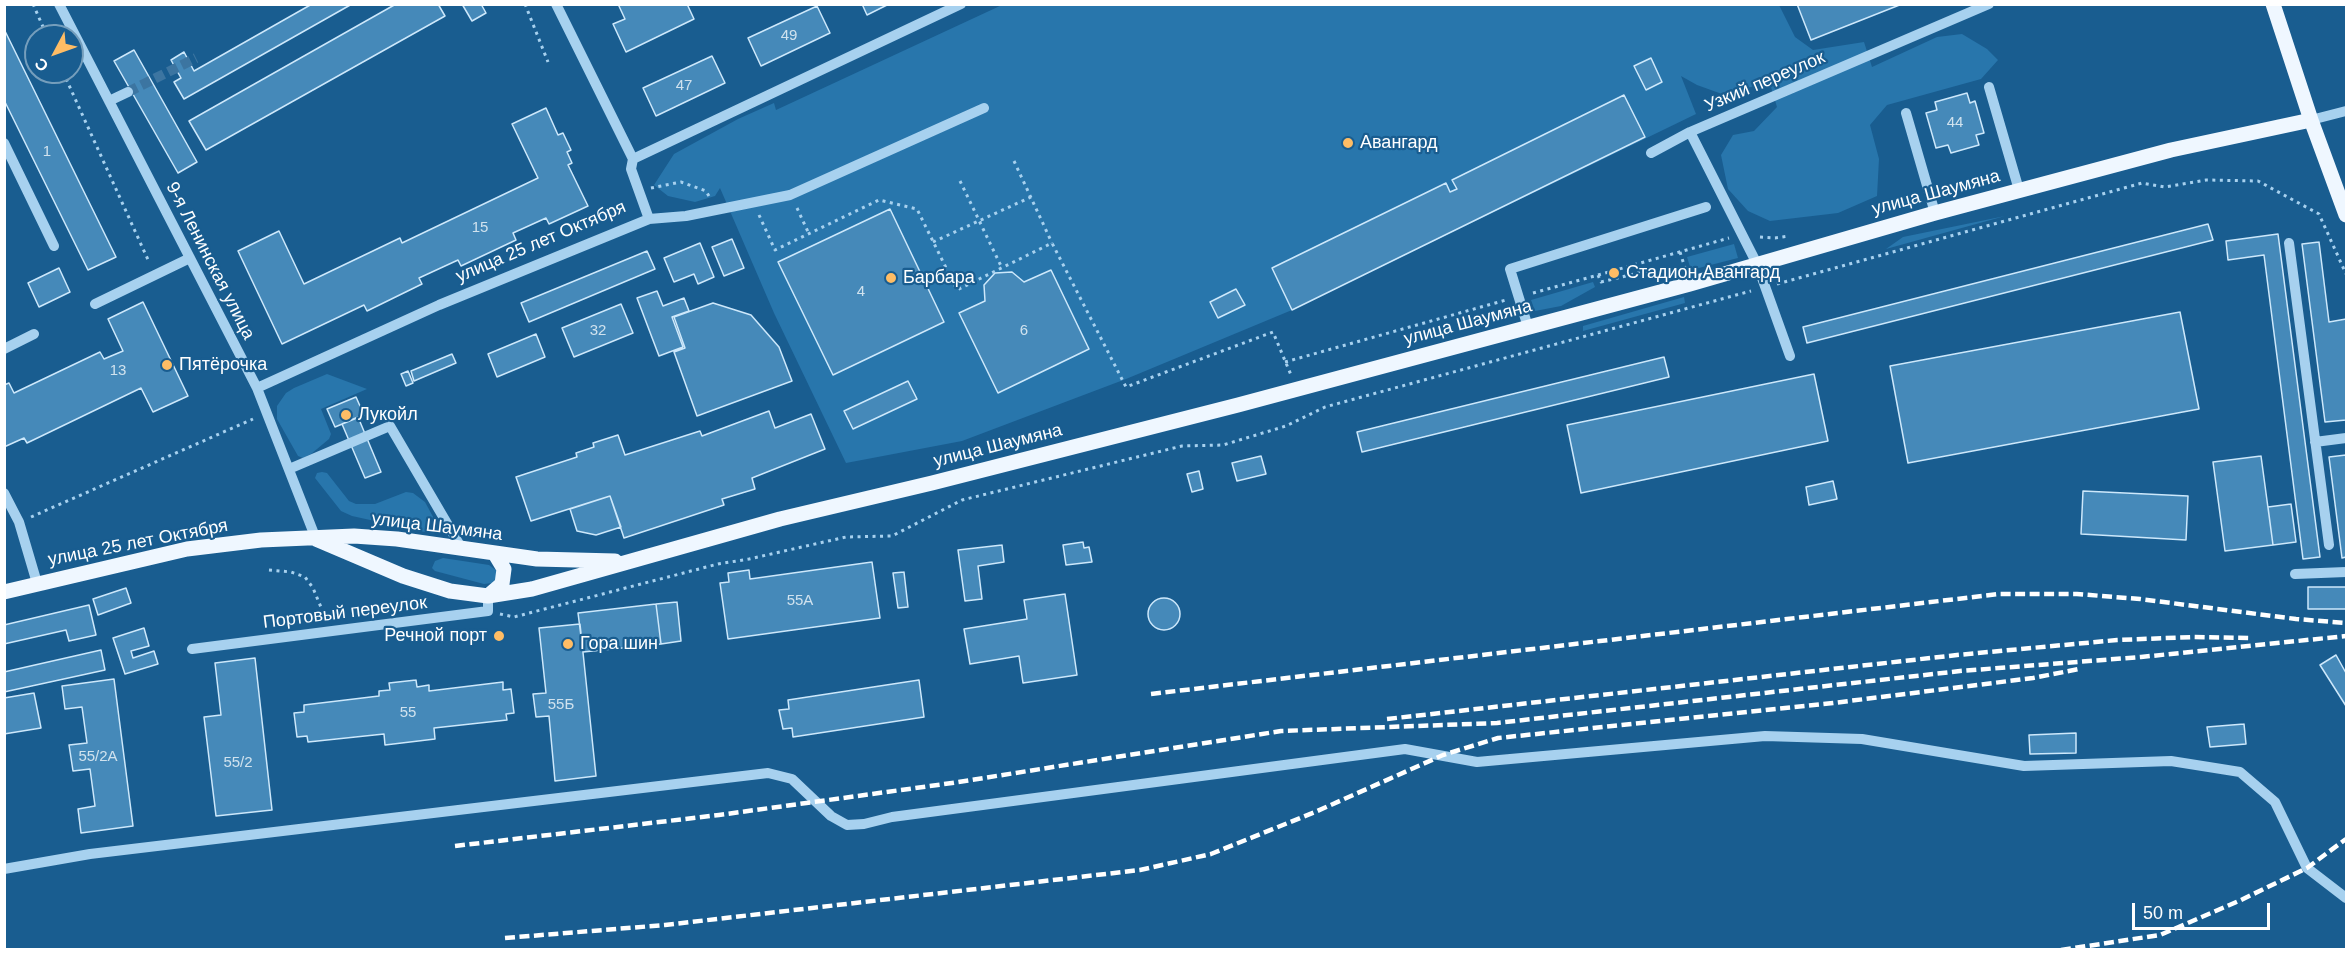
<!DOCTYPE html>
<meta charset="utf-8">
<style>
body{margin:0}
#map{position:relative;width:2351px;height:954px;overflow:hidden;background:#195d90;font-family:Helvetica,sans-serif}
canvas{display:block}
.frame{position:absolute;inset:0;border:6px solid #fff;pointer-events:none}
.north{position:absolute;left:24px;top:24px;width:60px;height:60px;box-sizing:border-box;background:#195d90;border:2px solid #759ebc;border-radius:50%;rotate:229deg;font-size:16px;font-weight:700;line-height:24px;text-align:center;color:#fff}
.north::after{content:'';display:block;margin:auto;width:21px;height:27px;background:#ffbd65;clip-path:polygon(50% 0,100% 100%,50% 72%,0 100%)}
.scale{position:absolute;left:2132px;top:903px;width:138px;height:27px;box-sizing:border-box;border:3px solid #fff;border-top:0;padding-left:8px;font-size:18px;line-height:21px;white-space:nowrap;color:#fff;-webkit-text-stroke:4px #195d90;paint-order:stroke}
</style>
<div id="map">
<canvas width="2351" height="954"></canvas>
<div class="frame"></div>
<div class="north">С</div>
<div class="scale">50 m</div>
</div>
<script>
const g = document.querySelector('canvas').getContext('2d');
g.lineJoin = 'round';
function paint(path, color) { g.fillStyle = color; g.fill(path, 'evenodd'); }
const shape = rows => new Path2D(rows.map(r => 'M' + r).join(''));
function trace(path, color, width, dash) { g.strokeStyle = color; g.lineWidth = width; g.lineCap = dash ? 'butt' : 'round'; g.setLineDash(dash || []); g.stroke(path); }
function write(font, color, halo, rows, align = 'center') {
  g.font = font + ' Helvetica,sans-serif'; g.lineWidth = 4.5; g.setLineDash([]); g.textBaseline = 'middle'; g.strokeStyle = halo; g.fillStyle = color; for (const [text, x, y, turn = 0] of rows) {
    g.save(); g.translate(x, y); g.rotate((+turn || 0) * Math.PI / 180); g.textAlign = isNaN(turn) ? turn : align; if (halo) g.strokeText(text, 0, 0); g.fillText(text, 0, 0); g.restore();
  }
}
const green = shape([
 [1002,5,1779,5,1795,37,1813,50,1864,42,1872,67,1937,37,1962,34,1987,49,1998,60,1981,79,1887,105,1870,125,1879,159,1877,196,1838,213,1770,221,1748,211,1728,189,1721,155,1733,135,1754,131,1777,107,1771,87,1755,86,1722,94,1697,85,1681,76,1696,114,1292,310,1126,379,962,441,846,463,774,313,720,188,715,196,695,202,668,196,654,185,674,154,738,119,774,103,776,110],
 [2005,216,1886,249,1903,237],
 [1734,244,1738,258,1691,270,1687,257],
 [1593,282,1595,287,1561,306,1535,311,1531,300],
 [1684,297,1685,303,1583,331,1583,326],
 [327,374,367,389,321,409,331,434,329,439,311,454,303,458,298,456,277,419,277,406,286,393,294,388],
 [322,472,327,473,349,501,356,504,375,504,406,492,413,493,425,502,438,526,437,531,434,534,352,516,341,511,315,478,317,473],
 [443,558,489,565,497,571,497,578,492,583,484,584,435,571,432,568,435,561]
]);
const building = shape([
 [312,4,352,4,184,99,174,82,181,78,171,60,184,52,194,71,312,4],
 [396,4,438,4,445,16,206,150,189,121,396,4],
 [462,4,481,4,486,13,472,21,462,4],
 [618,4,687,4,694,19,626,52,613,24,625,19,618,4],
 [862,4,889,4,867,15,862,4],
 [1797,4,1902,4,1811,40,1797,4],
 [817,6,830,33,761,66,748,38,817,6],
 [4,29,116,257,88,270,4,100,4,29],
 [134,50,197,162,178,173,114,61,134,50],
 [712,56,725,83,656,116,643,88,712,56],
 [1651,58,1662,82,1646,90,1634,66,1651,58],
 [1967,93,1970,103,1975,101,1984,133,1976,135,1979,145,1951,153,1948,145,1936,148,1926,113,1937,110,1935,102,1967,93],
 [1624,95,1645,137,1292,310,1272,268,1446,183,1450,192,1457,189,1452,180,1624,95],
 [546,108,558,135,563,133,571,150,567,152,572,163,568,165,588,206,549,224,546,218,513,233,516,240,461,266,458,260,419,278,422,284,367,311,364,305,282,344,238,251,279,231,304,284,400,238,402,243,538,178,512,124,546,108],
 [890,209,944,322,833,375,778,262,890,209],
 [2208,224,2213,240,1807,343,1803,327,2208,224],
 [2278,234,2320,557,2303,559,2264,255,2228,260,2226,241,2278,234],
 [732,239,744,268,724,276,712,247,732,239],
 [2319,242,2329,322,2346,319,2346,420,2325,422,2302,244,2319,242],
 [700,243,714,277,698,284,694,274,674,282,664,258,700,243],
 [647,251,655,269,529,322,521,303,647,251],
 [59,268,70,292,39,307,28,283,59,268],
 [1051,270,1089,349,998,393,959,313,985,301,984,285,995,273,1012,272,1024,282,1051,270],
 [1236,289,1245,305,1218,318,1210,302,1236,289],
 [657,291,663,306,684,298,689,311,672,317,683,347,659,356,637,298,657,291],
 [143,302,188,396,153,412,141,388,27,443,24,438,4,447,4,385,9,383,14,393,100,352,104,359,123,351,108,319,143,302],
 [713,303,751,315,779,347,792,381,697,416,674,352,685,348,674,317,713,303],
 [621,304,633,333,574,357,562,328,621,304],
 [2180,312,2199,409,1908,463,1890,366,2180,312],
 [536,334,545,357,497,377,488,354,536,334],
 [452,354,456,363,414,381,411,371,452,354],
 [1664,357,1669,377,1362,452,1357,432,1664,357],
 [408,371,413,383,406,386,401,374,408,371],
 [1814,374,1828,441,1581,493,1567,425,1814,374],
 [908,381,917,399,853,429,844,411,908,381],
 [356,397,364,415,335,427,327,409,356,397],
 [769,411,775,428,811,414,825,449,752,478,755,489,722,499,724,505,624,538,610,496,531,521,516,477,577,457,576,453,594,447,593,443,618,435,625,455,700,431,702,436,769,411],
 [358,417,381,472,365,478,342,424,358,417],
 [2346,455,2346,557,2342,558,2329,457,2346,455],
 [1261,456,1266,474,1237,481,1232,463,1261,456],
 [2261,456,2273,545,2225,551,2213,462,2261,456],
 [1199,471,1203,489,1192,492,1187,474,1199,471],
 [1833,481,1837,499,1809,505,1806,487,1833,481],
 [2083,491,2188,496,2186,540,2081,534,2083,491],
 [610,496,621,527,596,535,577,531,570,509,610,496],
 [2291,504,2296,542,2273,545,2268,507,2291,504],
 [1083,542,1084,548,1089,547,1092,562,1066,565,1063,545,1083,542],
 [1002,545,1004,562,978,566,982,599,965,601,958,550,1002,545],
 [872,562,880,618,728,639,720,583,729,582,728,573,749,570,750,579,872,562],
 [904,572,908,607,898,608,893,573,904,572],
 [2308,587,2346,587,2346,609,2308,609,2308,587],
 [126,588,131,603,98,615,93,599,126,588],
 [1065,594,1077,675,1023,683,1019,656,970,664,964,629,1027,619,1024,600,1065,594],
 '1148 614a16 16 0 1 1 32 0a16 16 0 1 1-32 0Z',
 [677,602,681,641,661,644,656,604,677,602],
 [656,604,661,644,583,652,578,613,656,604],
 [89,605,96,635,69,641,66,630,4,644,4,625,89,605],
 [580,624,596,776,555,781,549,716,536,717,533,694,546,693,539,628,580,624],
 [144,628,149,646,131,651,133,658,154,651,158,664,125,674,113,638,144,628],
 [101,650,105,670,4,692,4,672,101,650],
 [2336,655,2346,673,2346,706,2320,665,2336,655],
 [255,658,272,810,216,816,204,717,221,715,215,663,255,658],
 [114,679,133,826,81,833,78,809,95,806,90,769,73,771,69,745,87,743,82,707,65,709,62,686,114,679],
 [416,680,417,687,429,685,429,691,503,682,503,690,511,689,514,713,506,714,507,720,434,728,435,739,385,745,384,734,308,742,307,736,297,737,294,713,304,712,304,705,379,696,379,691,390,690,389,683,416,680],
 [919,680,924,717,793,737,792,728,783,729,779,710,789,709,788,700,919,680],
 [34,693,41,728,4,734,4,698,34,693],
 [2244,724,2246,744,2210,747,2207,727,2244,724],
 [2076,733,2076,753,2030,754,2029,735,2076,733]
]);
const minorTunnel = shape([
 [128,92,196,58]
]);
const path = shape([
 [33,4,47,36],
 [525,4,548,62],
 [63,72,149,262],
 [1014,161,1052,243],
 [960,181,1002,268],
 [651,188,681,182,706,191,710,198],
 [797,208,809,234],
 [759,215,775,250,879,200,917,209,957,290,1052,243,1126,387,1273,332,1291,375],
 [1760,237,1775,238,1789,236],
 [933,242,1031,197],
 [1680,252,1685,268],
 [1598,275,1729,238],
 [1777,284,2142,183,2165,187,2206,180,2258,181,2319,214,2346,274],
 [1533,293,1598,275,1601,282,1638,273,1668,271],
 [1285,362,1506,300],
 [31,517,253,419],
 [269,570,291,572,305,577,313,588,325,617],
 [500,614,514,617,718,564,749,559,846,537,892,536,962,500,1182,446,1223,445,1286,426,1325,407,1751,291]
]);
const minor = shape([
 [59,4,257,388,316,539],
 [556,4,633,159],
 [1989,87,2019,190],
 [109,101,128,92],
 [1906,113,1935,213],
 [2311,120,2346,111],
 [4,143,54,246],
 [1651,153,1690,132],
 [649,219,686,216,790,195,984,108],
 [2289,243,2329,545],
 [95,304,190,258],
 [1528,327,1510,269,1706,207],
 [4,349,34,334],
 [1790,356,1757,264,1690,132,1989,4],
 [257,388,439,305,649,219,631,169,633,159,961,4],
 [2315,442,2346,438],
 [289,469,390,426,462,549],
 [4,493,19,522,37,583],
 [2295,574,2346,572],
 [192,649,488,611,488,596],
 [4,869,90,854,768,773,792,779,831,816,847,825,864,824,892,817,1405,749,1477,762,1765,736,1862,739,2024,766,2171,761,2240,772,2275,802,2307,868,2346,898]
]);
const major = shape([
 [2273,4,2311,120,2346,215],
 [316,539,403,576,450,591,488,596,532,589,780,519,932,483,1238,405,1690,284,1935,213,2171,150,2311,120],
 [4,592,187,549,261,540,354,536,397,539,537,559,615,561],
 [488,596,502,584,504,569,495,554]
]);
const rail = shape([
 [1151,694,1999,594,2077,594,2140,599,2296,619,2346,623],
 [1387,719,1957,655,2117,640,2194,637,2249,638],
 [455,846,719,815,952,783,1281,731,1497,723,1960,671,2141,657,2346,636],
 [505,938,665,925,1140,870,1211,854,1315,812,1443,755,1498,738,1833,703,2033,678,2079,669],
 [2061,950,2160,935,2241,900,2307,868,2346,839]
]);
const markers = [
 [1348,143,6,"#ffbd65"],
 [1614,273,6,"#ffbd65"],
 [891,278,6,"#ffbd65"],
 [167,365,6,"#ffbd65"],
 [346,415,6,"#ffbd65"],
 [499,636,6,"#ffbd65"],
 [568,644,6,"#ffbd65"]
];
const numberNames = [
 ["49",789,36],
 ["47",684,86],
 ["44",1955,123],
 ["1",47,152],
 ["15",480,228],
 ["4",861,292],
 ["32",598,331],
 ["6",1024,331],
 ["13",118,371],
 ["55А",800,601],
 ["55Б",561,705],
 ["55",408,713],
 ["55/2А",98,757],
 ["55/2",238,763]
];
const streetNames = [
 ["Узкий переулок",1765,82,-23],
 ["улица Шаумяна",1936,193,-15],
 ["улица 25 лет Октября",541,242,-23],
 ["9-я Ленинская улица",210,261,63],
 ["улица Шаумяна",1468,323,-15],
 ["улица Шаумяна",998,446,-14],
 ["улица Шаумяна",437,527,7],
 ["улица 25 лет Октября",138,543,-11],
 ["Портовый переулок",345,613,-7]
];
const poiNames = [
 ["Авангард",1360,143],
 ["Стадион Авангард",1626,273],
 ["Барбара",903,278],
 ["Пятёрочка",179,365],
 ["Лукойл",358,415],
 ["Речной порт",487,636,"right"],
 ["Гора шин",580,644]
];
paint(green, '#2876ac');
paint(building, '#4589b9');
trace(building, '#cde8fb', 1.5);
trace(minorTunnel, '#3c75a1', 10, [10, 5]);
trace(path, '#a7d1ef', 3, [3, 4.5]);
trace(minor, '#a7d1ef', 10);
trace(major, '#eff7ff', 15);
trace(rail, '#fff', 4.5, [10, 4.5]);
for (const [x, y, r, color] of markers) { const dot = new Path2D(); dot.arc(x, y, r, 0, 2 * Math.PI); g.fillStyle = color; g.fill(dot); trace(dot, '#195d90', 2); }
write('15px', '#d0e2ee', null, numberNames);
write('18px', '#fff', '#195d90', streetNames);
write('18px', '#fff', '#195d90', poiNames, 'left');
</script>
